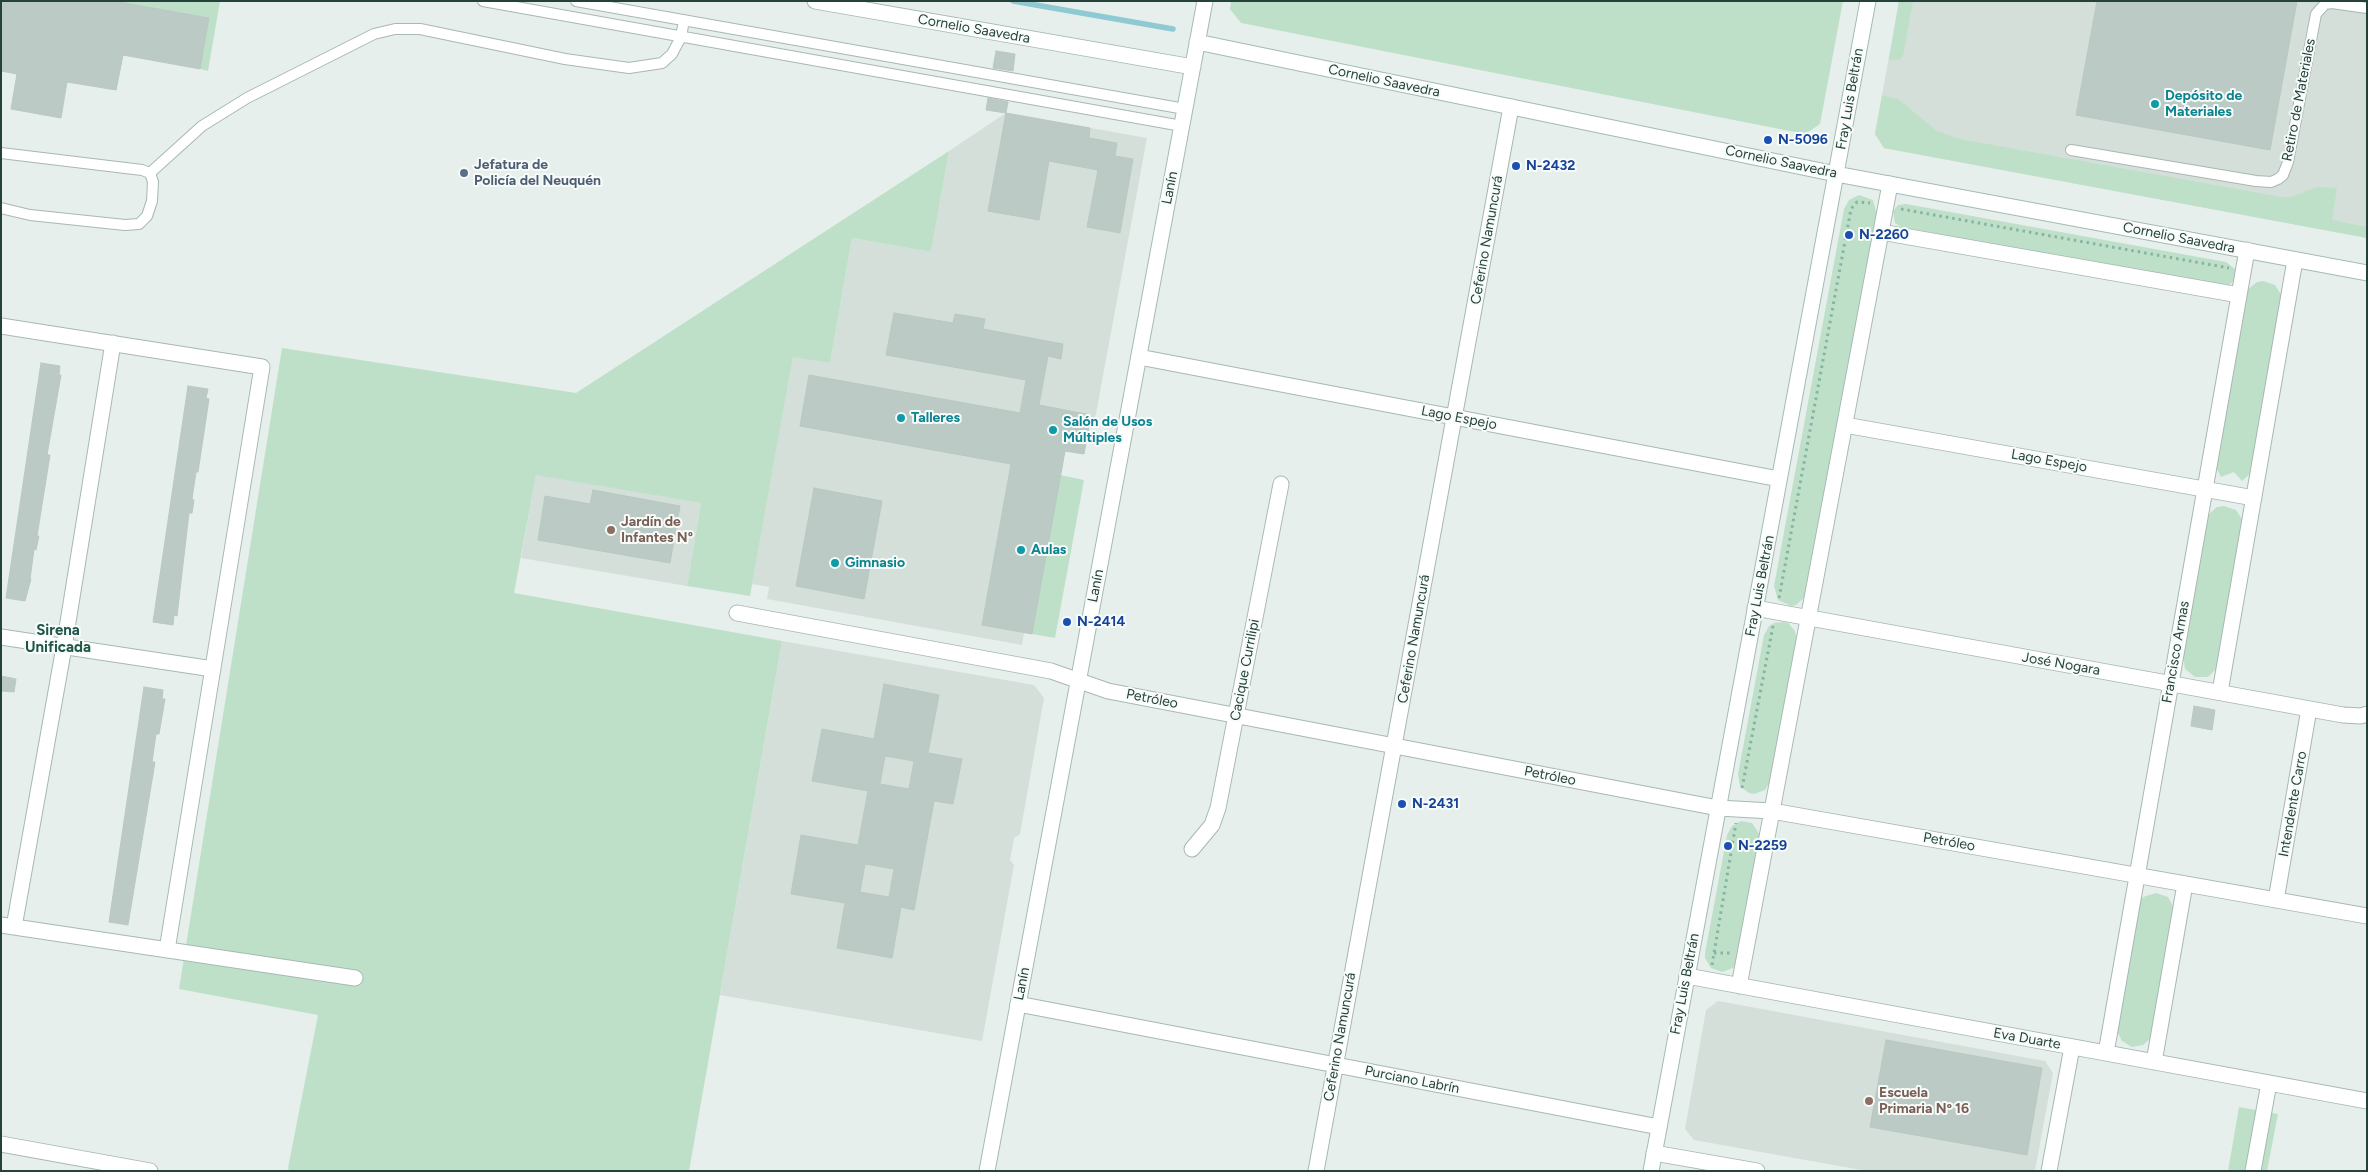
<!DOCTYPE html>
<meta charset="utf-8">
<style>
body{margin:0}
#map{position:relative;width:2368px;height:1172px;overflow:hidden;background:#e6efeb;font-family:Figtree,sans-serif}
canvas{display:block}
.frame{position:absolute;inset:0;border:2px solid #24423a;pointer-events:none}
</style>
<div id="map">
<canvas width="2368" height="1172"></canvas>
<div class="frame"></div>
</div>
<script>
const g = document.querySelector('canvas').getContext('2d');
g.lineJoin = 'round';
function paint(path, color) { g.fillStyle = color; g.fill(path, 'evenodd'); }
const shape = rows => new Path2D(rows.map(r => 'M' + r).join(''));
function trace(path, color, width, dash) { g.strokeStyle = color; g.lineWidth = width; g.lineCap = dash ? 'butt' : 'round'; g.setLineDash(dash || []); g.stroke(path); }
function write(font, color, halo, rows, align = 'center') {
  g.font = font + ' Figtree,sans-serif'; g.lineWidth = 4; g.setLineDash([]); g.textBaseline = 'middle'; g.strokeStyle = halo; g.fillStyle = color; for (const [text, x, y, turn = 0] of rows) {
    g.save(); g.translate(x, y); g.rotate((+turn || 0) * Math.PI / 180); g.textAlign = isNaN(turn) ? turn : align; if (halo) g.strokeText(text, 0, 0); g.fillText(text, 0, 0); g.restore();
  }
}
const built = shape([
 [1899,1,2367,1,2367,238,1884,148,1875,134],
 [1006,113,1147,138,1095,419,1091,419,1084,454,1065,451,1032,634,1024,633,1022,645,767,599,769,587,752,584,793,356,830,363,852,238,931,252,949,151],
 [536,474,701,503,687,586,521,558],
 [782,641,1034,685,1044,698,1020,834,1014,838,1010,860,1014,865,982,1041,720,995],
 [1718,1001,2045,1061,2053,1073,2035,1171,1867,1171,1694,1140,1685,1129,1706,1010]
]);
const green = shape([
 [114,1,220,1,208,71,200,69,209,18],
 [1231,1,1843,1,1820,124,1805,134,1241,23,1230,9],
 [1899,1,1913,1,1903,56,1900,59,1894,60,1889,59],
 [1882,95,1898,99,1937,131,1960,139,2281,197,2291,197,2317,187,2337,188,2332,220,2367,227,2367,238,1884,148,1875,134],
 [949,151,931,252,852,238,830,363,793,357,750,596,687,586,701,503,536,475,514,593,782,641,689,1171,289,1171,288,1168,318,1015,179,989,282,348,576,393],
 [1859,195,1873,200,1877,215,1805,597,1796,605,1791,606,1778,600,1774,586,1844,209,1849,200],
 [1906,204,2226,262,2235,269,2235,280,2229,285,2222,286,1901,227,1895,223,1893,211,1898,205],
 [2263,281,2275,285,2282,296,2251,473,2242,481,2234,472,2221,477,2216,467,2247,290,2257,282],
 [1060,475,1084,480,1055,638,1032,634],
 [2224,506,2236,510,2243,521,2217,668,2208,677,2195,677,2185,669,2183,656,2208,515,2217,507],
 [1783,622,1788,623,1795,631,1797,641,1771,780,1765,790,1754,794,1749,793,1740,786,1738,774,1764,635,1769,626,1774,623],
 [1741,821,1752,823,1760,835,1736,964,1733,968,1722,972,1711,968,1705,958,1705,953,1727,835,1732,826],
 [2156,893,2168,897,2174,908,2152,1037,2143,1045,2132,1047,2122,1041,2117,1031,2139,902,2143,897],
 [2239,1107,2278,1114,2267,1171,2228,1171]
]);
const stream = shape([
 [1013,1,1173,29]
]);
const building = shape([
 [1,1,114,1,209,18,200,69,123,55,116,90,67,82,61,118,11,109,17,74,1,71,1,1],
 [2097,1,2297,1,2270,150,2076,115,2097,1],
 [996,51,1015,54,1013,71,993,68,996,51],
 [988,98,1008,102,1006,113,986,110,988,98],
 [1006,113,1090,128,1089,138,1117,143,1115,156,1133,159,1120,233,1087,227,1098,170,1049,161,1039,220,988,211,1006,113],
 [894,313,953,323,955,314,985,319,983,329,1063,344,1061,359,1048,356,1039,405,1091,415,1084,454,1065,451,1032,634,982,625,1011,464,800,426,809,375,1020,413,1026,380,886,355,894,313],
 [41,363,60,366,59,375,61,375,47,455,50,455,37,536,39,536,36,550,34,549,30,579,31,579,25,601,6,598,41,363],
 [188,386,208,389,206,398,209,399,198,472,196,472,192,499,194,500,192,513,189,513,177,616,174,615,173,625,153,622,188,386],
 [814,488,882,501,864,599,796,586,814,488],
 [593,490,680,506,670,563,538,540,545,496,590,504,593,490],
 [1,676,16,679,14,692,1,691,1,676],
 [884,684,939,695,928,753,962,759,953,804,934,801,914,910,901,907,892,958,837,948,845,903,791,894,801,835,858,845,868,791,812,781,822,729,874,739,884,684],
 [885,756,914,761,909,789,880,784,885,756],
 [865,864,894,869,889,897,860,892,865,864],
 [144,687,163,690,162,699,165,699,159,734,156,734,152,762,155,762,128,925,109,922,144,687],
 [2194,706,2215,710,2212,730,2191,726,2194,706],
 [1886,1040,2042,1068,2027,1155,1870,1127,1886,1040]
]);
const path = shape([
 [1901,209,2229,268],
 [1779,598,1851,209,1857,202,1870,203],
 [1742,788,1773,626],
 [1714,953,1731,953],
 [1712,965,1736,823]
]);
const lane = shape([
 [483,1,1182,126],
 [576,1,1185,109],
 [2071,150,2256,181,2271,182,2278,179,2283,175,2288,162,2316,14,2325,4,2332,3,2367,8],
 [1,153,142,170,150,173,153,182,152,201,147,216,139,224,125,225,30,215,1,208],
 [150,173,202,126,247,98,374,34,395,29,420,29,565,59,629,68,662,63,672,54,681,37,684,20]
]);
const street = shape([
 [1881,232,2239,295],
 [1,326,262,367,167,950],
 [1139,357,1779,479],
 [1845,425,2254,498],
 [1755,608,2343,715,2361,716,2367,714],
 [737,613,1051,671,1108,691,1718,808,1772,811,2367,916],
 [1,637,213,669],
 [2220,692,2295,260],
 [1192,849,1212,825,1218,808,1281,484],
 [2276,900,2309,709],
 [1,925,355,978],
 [14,927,64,647,113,343],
 [1687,976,2367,1101],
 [1739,986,1890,184],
 [1018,1004,1659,1127],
 [2106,1053,2247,250],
 [2154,1062,2185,884],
 [1,1144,150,1171],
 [1654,1153,1757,1171],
 [1316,1171,1511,107],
 [2049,1171,2072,1047],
 [2253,1171,2269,1083]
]);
const secondary = shape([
 [815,1,1193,67],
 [1197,42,1836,174,2367,273],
 [987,1171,1205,1],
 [1651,1171,1868,1]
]);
const markers = [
 [2155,104,5,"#0f9aa8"],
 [1768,140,5,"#1a4fb4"],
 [1516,166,5,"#1a4fb4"],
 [464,173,5,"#5c6f8a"],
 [1849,235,5,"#1a4fb4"],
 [901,418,5,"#0f9aa8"],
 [1053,430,5,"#0f9aa8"],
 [611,530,5,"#8d6e63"],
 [1021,550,5,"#0f9aa8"],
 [835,563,5,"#0f9aa8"],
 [1067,622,5,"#1a4fb4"],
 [1402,804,5,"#1a4fb4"],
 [1728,846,5,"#1a4fb4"],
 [1869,1101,5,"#8d6e63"]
];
const streetNames = [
 ["Cornelio Saavedra",974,29,10],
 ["Cornelio Saavedra",1384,81,12],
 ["Fray Luis Beltrán",1850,99,-80],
 ["Retiro de Materiales",2299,100,-79],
 ["Cornelio Saavedra",1781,162,12],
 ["Lanín",1170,188,-79],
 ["Cornelio Saavedra",2179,238,11],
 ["Ceferino Namuncurá",1487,240,-80],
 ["Lago Espejo",1459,418,11],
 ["Lago Espejo",2049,461,10],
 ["Lanín",1096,586,-79],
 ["Fray Luis Beltrán",1760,586,-79],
 ["Ceferino Namuncurá",1414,639,-80],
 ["Francisco Armas",2176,652,-80],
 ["José Nogara",2061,664,10],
 ["Cacique Currilipi",1245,670,-79],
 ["Petróleo",1152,699,11],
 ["Petróleo",1550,776,11],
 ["Intendente Carro",2293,804,-80],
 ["Petróleo",1949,842,10],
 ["Lanín",1022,984,-79],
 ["Fray Luis Beltrán",1685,984,-79],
 ["Ceferino Namuncurá",1340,1037,-80],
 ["Eva Duarte",2027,1039,10],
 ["Purciano Labrín",1412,1080,11]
];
const cultureNames = [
 ["Depósito de",2165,96],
 ["Materiales",2165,112],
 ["Talleres",911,418],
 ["Salón de Usos",1063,422],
 ["Múltiples",1063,438],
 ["Aulas",1031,550],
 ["Gimnasio",845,563]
];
const transitNames = [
 ["N-5096",1778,140],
 ["N-2432",1526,166],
 ["N-2260",1859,235],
 ["N-2414",1077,622],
 ["N-2431",1412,804],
 ["N-2259",1738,846]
];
const serviceNames = [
 ["Jefatura de",474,165],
 ["Policía del Neuquén",474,181]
];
const educationNames = [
 ["Jardín de",621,522],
 ["Infantes N°",621,538],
 ["Escuela",1879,1093],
 ["Primaria Nº 16",1879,1109]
];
const neighbourhoodNames = [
 ["Sirena",58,631],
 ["Unificada",58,648]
];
paint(built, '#d4dfda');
paint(green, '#bfe0c8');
trace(stream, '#8ec9d4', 5.5);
paint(building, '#bbcac4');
trace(building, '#b8c9c2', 1);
trace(lane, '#a8b8b2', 12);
trace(street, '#a8b8b2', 17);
trace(secondary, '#a4bbb3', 17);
trace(path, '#86b3a5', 3, [2.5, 4]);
trace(lane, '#fff', 10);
trace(street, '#fff', 15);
trace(secondary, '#fff', 15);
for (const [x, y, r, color] of markers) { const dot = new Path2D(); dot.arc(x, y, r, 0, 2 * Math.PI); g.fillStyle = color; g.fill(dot); trace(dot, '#f7fbf9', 2); }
write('14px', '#24423a', '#f7fbf9', streetNames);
write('bold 14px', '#0d838f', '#f7fbf9', cultureNames, 'left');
write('bold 14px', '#164399', '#f7fbf9', transitNames, 'left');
write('bold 14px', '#4e5e75', '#f7fbf9', serviceNames, 'left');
write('bold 14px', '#785e54', '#f7fbf9', educationNames, 'left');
write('bold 15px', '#1f5548', '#f7fbf9', neighbourhoodNames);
</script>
